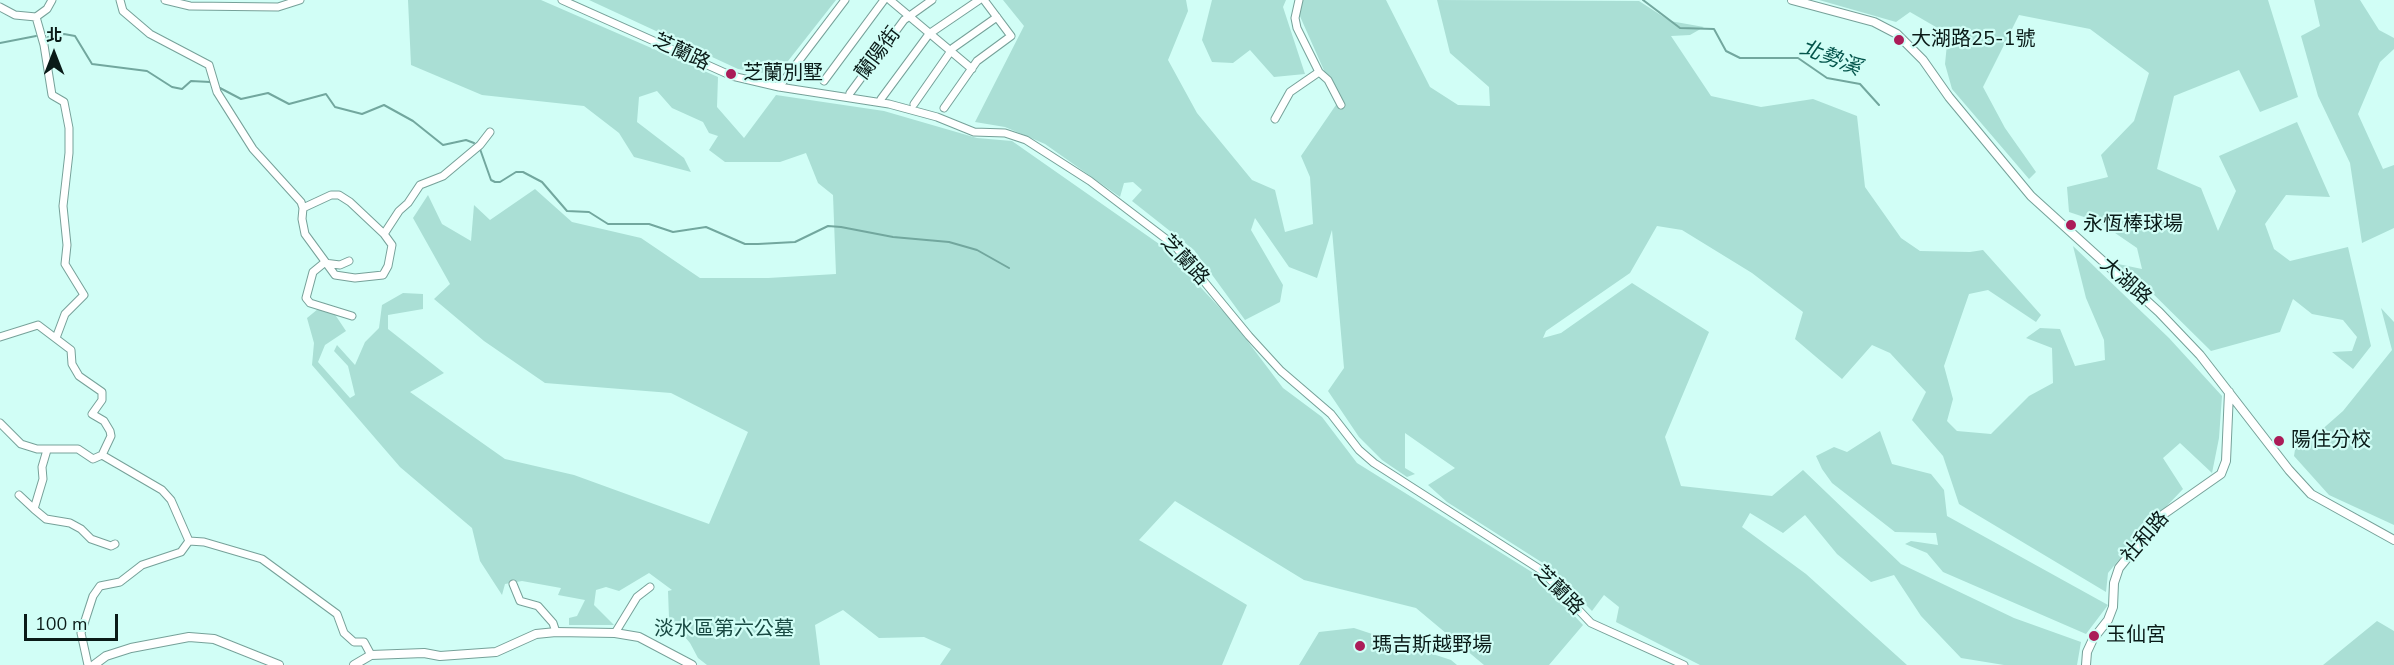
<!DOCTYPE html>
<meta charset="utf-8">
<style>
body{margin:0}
#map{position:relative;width:2394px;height:665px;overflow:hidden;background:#d1fef6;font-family:"Nunito Sans","Noto Sans TC",sans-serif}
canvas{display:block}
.north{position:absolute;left:24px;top:24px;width:60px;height:60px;-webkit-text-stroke:4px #d1fef6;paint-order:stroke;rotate:0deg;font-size:16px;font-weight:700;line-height:24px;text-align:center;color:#0a1b18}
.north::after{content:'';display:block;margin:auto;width:21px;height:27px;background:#0a1b18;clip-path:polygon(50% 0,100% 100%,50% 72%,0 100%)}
.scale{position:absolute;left:24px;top:614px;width:94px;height:27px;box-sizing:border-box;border:3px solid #0a1b18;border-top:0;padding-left:8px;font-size:18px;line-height:21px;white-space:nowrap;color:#0a1b18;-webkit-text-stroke:4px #d1fef6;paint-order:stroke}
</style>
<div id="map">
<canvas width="2394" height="665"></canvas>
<div class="north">北</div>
<div class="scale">100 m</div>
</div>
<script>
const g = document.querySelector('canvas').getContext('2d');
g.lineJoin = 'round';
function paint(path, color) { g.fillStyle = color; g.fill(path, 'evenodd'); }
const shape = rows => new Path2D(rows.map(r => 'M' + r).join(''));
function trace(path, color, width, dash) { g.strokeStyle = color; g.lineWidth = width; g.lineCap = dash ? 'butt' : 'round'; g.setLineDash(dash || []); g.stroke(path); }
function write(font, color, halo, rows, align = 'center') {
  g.font = font + ' "Nunito Sans","Noto Sans TC",sans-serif'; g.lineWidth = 4.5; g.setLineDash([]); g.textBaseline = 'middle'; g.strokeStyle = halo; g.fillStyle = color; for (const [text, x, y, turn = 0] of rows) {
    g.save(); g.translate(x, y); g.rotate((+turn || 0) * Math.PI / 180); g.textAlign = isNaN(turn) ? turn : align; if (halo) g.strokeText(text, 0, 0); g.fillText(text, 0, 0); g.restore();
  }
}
const green = shape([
 [408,0,541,0,718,77,717,107,744,138,776,95,884,111,977,138,1012,141,1162,246,1233,322,1283,388,1322,417,1357,463,1535,574,1583,625,1549,665,1484,665,1416,608,1304,580,1175,501,1139,540,1247,605,1222,665,940,665,951,649,924,637,879,638,843,610,815,625,820,665,707,665,698,658,690,643,669,618,668,591,672,590,649,573,619,591,606,587,596,590,594,605,614,625,569,625,569,618,577,616,585,600,558,595,561,588,522,581,505,584,502,595,480,561,472,528,400,467,312,365,314,343,307,318,318,309,334,313,346,331,325,345,318,362,350,398,355,395,348,366,334,351,337,345,355,365,365,342,379,328,382,305,403,293,423,294,423,309,388,315,388,329,444,373,410,392,505,459,574,475,709,524,748,432,671,393,545,383,484,341,434,299,450,284,413,218,428,195,442,224,471,241,474,205,490,220,535,189,572,222,641,238,700,278,768,278,836,274,833,195,818,183,806,153,780,162,725,162,709,150,718,136,709,133,703,122,672,108,657,91,639,97,637,122,684,158,691,172,634,157,619,133,584,106,482,95,411,65],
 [589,0,836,0,777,75,738,69],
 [1003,0,1186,0,1188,11,1168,60,1197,113,1252,180,1275,190,1285,232,1313,224,1310,177,1301,156,1338,102,1295,5,1297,0,1386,0,1430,87,1458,105,1490,106,1489,87,1450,53,1437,0,1639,1,1670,21,1704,27,1690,35,1671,36,1711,96,1761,107,1813,99,1857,116,1865,187,1901,238,1920,251,1970,252,1983,250,2041,315,2036,322,1988,290,1969,294,1944,366,1953,399,1947,421,1957,431,1991,434,2029,396,2053,383,2052,348,2026,338,2040,328,2060,329,2075,366,2105,360,2104,340,2086,298,2073,246,2169,338,2222,396,2219,438,2212,473,2180,443,2163,458,2183,489,2141,533,2108,573,2106,592,1959,504,1943,456,1912,420,1926,392,1890,353,1872,345,1842,379,1795,339,1803,312,1752,273,1682,230,1657,226,1630,273,1546,331,1543,338,1561,333,1632,283,1709,332,1665,437,1681,486,1772,496,1803,470,1901,564,2014,618,2081,642,2077,665,2004,665,1961,658,1921,616,1894,575,1871,582,1837,554,1805,515,1783,533,1750,513,1742,527,1806,574,1907,665,1700,665,1616,622,1619,607,1604,595,1592,611,1546,565,1447,502,1428,485,1455,468,1405,433,1405,468,1415,474,1407,477,1382,460,1359,437,1328,391,1344,368,1332,230,1317,278,1289,267,1255,218,1251,230,1283,285,1280,302,1245,320,1194,250,1132,201,1142,190,1133,182,1124,183,1120,197,1045,144,1005,127,975,122,1024,26],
 [1212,0,1286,0,1283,7,1305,74,1274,77,1250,50,1233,63,1212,62,1202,40],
 [1819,0,2268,0,2298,97,2260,112,2239,70,2174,96,2157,169,2201,188,2218,231,2236,191,2219,156,2297,122,2330,197,2286,195,2265,224,2274,249,2290,261,2348,247,2371,346,2353,369,2332,352,2352,351,2357,337,2343,320,2312,314,2293,299,2280,332,2211,351,2139,280,2116,267,2118,264,2142,269,2137,248,2099,222,2069,212,2067,187,2108,177,2101,155,2134,121,2149,73,2090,29,2019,15,1983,87,2005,128,2036,172,2029,179,1952,89,1945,64,1948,34,1910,12,1896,22],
 [2314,0,2360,0,2379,30,2394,38,2394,49,2380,62,2358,114,2383,169,2394,165,2394,228,2362,243,2350,163,2318,96,2301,36,2320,26],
 [2381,308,2394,322,2394,525,2329,495,2294,456,2297,437,2318,433,2343,411,2392,350],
 [1880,431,1892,464,1931,474,1944,490,1947,516,2108,605,2086,634,1943,572,1927,553,1905,544,1911,541,1938,545,1936,533,1895,532,1832,483,1822,469,1816,456,1834,447,1847,452],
 [2377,621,2394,631,2394,665,2323,665],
 [1354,628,1451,660,1457,665,1299,665,1319,632]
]);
const stream = shape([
 [1643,0,1680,28,1714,29,1726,51,1740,58,1798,58,1827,78,1860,84,1879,105],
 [48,37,64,34,75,36,92,64,147,71,172,87,182,89,191,81,210,82],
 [0,43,36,36],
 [220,88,241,99,268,93,289,104,326,94,335,107,362,114,384,105,413,121,443,145,466,140,474,143],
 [480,149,491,180,495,182,500,182,516,172,523,172,542,182,567,211,589,212,608,224,649,224,673,232,706,227,745,244,758,244,795,242,828,226,841,227,893,237,949,242,977,250,1009,268]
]);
const minor = shape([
 [52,0,47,9,36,17,44,45,52,95,64,102,69,128,69,153,63,206,67,245,65,264,84,295,65,314,56,338],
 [120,0,123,11,150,34,209,65,217,92,253,149,301,202,303,208,331,195,339,195,350,202,384,234],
 [165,0,190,6,278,7,300,0],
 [562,0,732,76,779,87,889,104,937,117,974,132,1005,133,1026,140,1090,181,1174,245,1249,336,1281,371,1331,414,1359,450,1374,463,1541,570,1591,623,1684,665],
 [890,0,972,69],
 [1299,0,1295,18,1297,28,1319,72,1328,80,1341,105],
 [0,7,15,15,36,17],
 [824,81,884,0],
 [779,87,845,0],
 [850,93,904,20,932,0],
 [881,99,929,34,979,0],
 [914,104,953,48,997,17],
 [944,108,977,61,1011,36,984,0],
 [1275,119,1290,92,1319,72],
 [303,208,302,219,305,234,335,275,355,278,383,275,388,266,392,245,384,234,399,211,408,203,420,185,443,176,480,145,490,132],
 [349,261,340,265,324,263,313,272,306,298,310,303,352,316],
 [0,337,38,325,71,350,72,364,79,376,102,392,102,400,92,414,104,421,110,431,111,436,102,455],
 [0,423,21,444,37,449,78,449,93,459,102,455,162,490,171,500,189,541],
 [47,450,42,467,43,479,34,509,46,519,70,523,81,529,91,539,111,546,115,544],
 [19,495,34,509],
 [513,584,520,601,538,606,553,623,556,632],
 [615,633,637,597,650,587],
 [88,665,81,633,93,596,100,586,120,582,142,565,181,552,189,541,204,542,262,559,337,614,344,633,354,642,364,642,371,655]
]);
const tertiary = shape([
 [1792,0,1874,22,1897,34,1923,60,1949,97,2031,196,2159,312,2200,355,2289,470,2311,494,2394,540],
 [94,665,106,656,131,648,189,637,214,639,279,665],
 [354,665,371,655,424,653,440,656,496,652,536,634,556,632,615,633,639,637,692,665],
 [2086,665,2087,652,2093,639,2108,620,2113,607,2114,583,2119,568,2161,516,2221,474,2226,461,2229,392]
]);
const markers = [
 [1899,40,6,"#ab1c58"],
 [731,74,6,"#ab1c58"],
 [2071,225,6,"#ab1c58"],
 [2279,441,6,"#ab1c58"],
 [2094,636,6,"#ab1c58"],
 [1360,646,6,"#ab1c58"]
];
const poiNames = [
 ["大湖路25-1號",1911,40],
 ["芝蘭別墅",743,74],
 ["永恆棒球場",2083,225],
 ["陽住分校",2291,441],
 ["玉仙宮",2106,636],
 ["瑪吉斯越野場",1372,646]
];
const streetNames = [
 ["芝蘭路",681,53,25],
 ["蘭陽街",879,54,-53],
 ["芝蘭路",1184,261,47],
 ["大湖路",2125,282,41],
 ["社和路",2146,538,-49],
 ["芝蘭路",1558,591,45]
];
const parkNames = [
 ["淡水區第六公墓",724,630]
];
const waterNames = [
 ["北勢溪",1830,59,21]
];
paint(green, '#aadfd5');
trace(stream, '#72a79e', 2);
trace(minor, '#76a199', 9);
trace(tertiary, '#76a199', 10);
trace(minor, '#fff', 7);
trace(tertiary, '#fff', 8);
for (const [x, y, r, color] of markers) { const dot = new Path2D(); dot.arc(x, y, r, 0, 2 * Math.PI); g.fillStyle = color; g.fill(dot); trace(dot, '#d1fef6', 2); }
write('20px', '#0a1b18', '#d1fef6', poiNames, 'left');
write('20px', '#0a1b18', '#d1fef6', streetNames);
write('20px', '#184942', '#d1fef6', parkNames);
write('italic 21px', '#03544b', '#d1fef6', waterNames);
</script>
